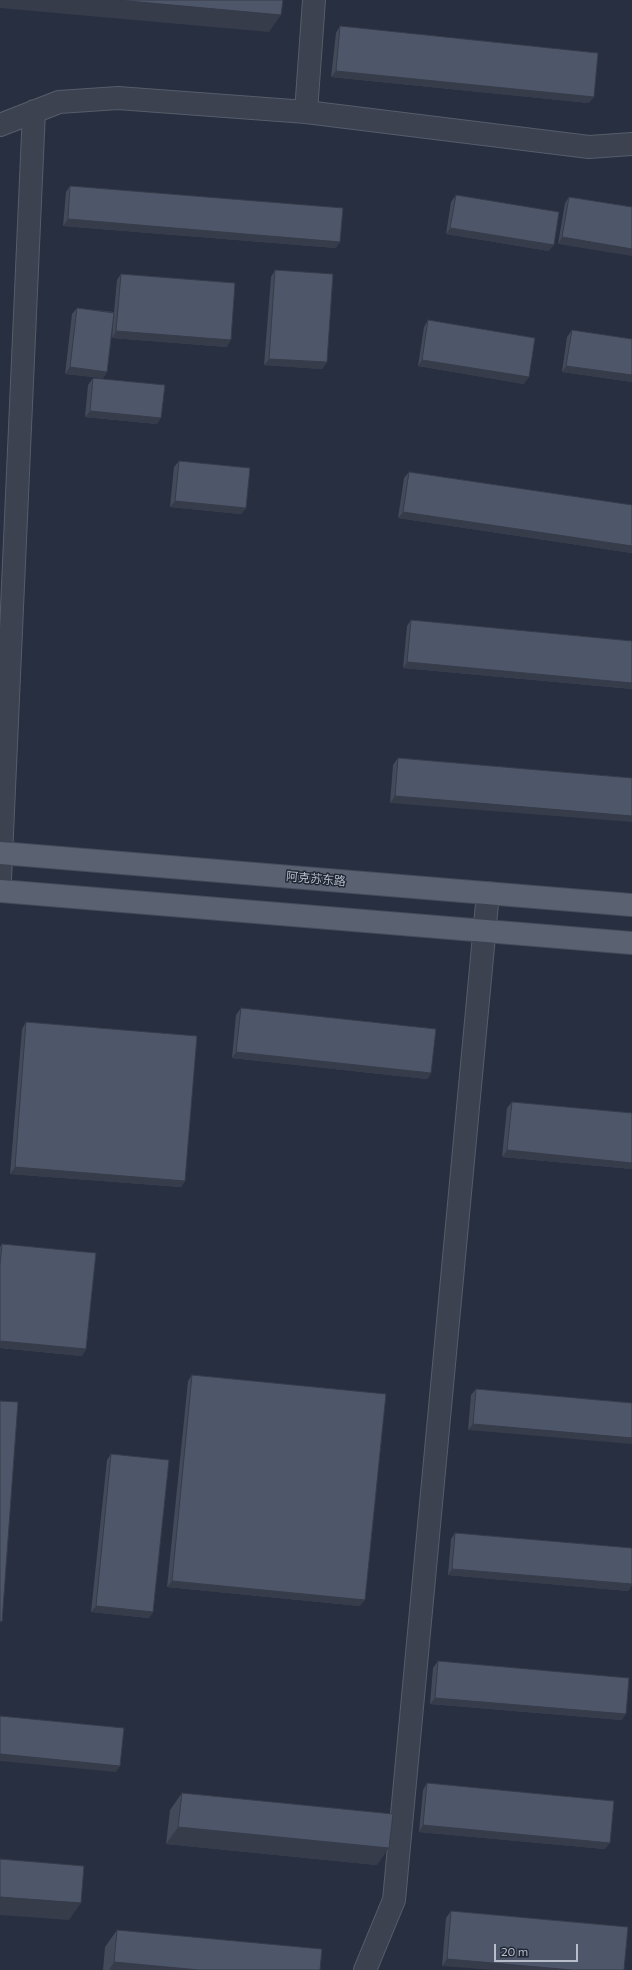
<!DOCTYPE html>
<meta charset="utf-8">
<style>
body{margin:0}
#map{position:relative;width:632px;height:1970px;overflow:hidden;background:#282f40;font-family:Commissioner,sans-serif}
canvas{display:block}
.scale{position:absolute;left:494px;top:1944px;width:84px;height:18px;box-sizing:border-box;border:2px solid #b8bdca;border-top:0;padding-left:5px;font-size:12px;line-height:14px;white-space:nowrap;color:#b8bdca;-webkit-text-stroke:3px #202735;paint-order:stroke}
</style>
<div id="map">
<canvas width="632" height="1970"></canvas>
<div class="scale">20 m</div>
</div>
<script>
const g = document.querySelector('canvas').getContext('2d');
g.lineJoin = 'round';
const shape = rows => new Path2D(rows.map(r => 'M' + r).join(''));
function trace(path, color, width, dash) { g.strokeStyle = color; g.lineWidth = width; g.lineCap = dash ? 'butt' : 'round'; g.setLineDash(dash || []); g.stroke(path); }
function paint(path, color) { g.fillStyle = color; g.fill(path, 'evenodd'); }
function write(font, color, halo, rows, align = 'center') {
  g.font = font + ' Commissioner,"Noto Sans SC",sans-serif'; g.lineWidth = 3; g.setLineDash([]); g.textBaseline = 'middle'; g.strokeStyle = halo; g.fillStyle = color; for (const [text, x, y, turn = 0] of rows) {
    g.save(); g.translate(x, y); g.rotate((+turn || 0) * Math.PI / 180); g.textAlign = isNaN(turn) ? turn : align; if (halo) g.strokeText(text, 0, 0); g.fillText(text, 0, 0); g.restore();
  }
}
const minor = shape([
 [306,112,314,0],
 [0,125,59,102,118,98,306,112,589,147,632,144],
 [0,879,34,111],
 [365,1970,394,1900,488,893]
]);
const major = shape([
 [0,853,632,905],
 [0,891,632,943]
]);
const wall = shape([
 [340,26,589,103,331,77,336,33],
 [70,186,336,248,63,226,66,192],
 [456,195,549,251,446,234,451,202],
 [569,197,632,207,558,244,565,203],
 [275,270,327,362,322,369,264,365,271,277],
 [121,274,227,347,112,338,113,321,107,372,103,378,65,374,72,314,77,308,114,312,117,280],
 [428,320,524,384,418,366,424,327],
 [572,330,632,339,632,382,562,372,567,337],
 [93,378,157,424,85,417,88,385],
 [179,461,246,508,241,514,170,507,174,467],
 [409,472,632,505,632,553,398,518,404,478],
 [411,620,632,641,632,689,403,668,407,626],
 [398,758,632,778,390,803,393,765],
 [241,1008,431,1073,427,1079,232,1058,236,1015],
 [26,1022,185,1181,181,1187,10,1174,22,1029],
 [512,1102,632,1113,632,1169,502,1157,507,1108],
 [2,1244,86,1349,82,1356,0,1348,0,1247],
 [192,1375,360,1606,167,1587,188,1381],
 [476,1389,632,1403,468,1430,471,1395],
 [111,1454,153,1612,149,1618,91,1612,107,1460],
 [455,1533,632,1548,632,1585,628,1591,448,1575,451,1539],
 [438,1661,622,1720,430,1704,433,1668],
 [427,1783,605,1849,419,1832,423,1790],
 [182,1793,377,1865,166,1844,170,1810],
 [451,1911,628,1927,442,1966,446,1918],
 [117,1930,320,1970,103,1970,105,1947]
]);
const shadedWall = shape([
 [0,0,117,0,281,15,269,32,0,8],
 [336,71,594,97,589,103,331,77],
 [68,219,340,242,336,248,63,226],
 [450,228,554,245,549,251,446,234],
 [562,237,632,249,632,256,558,244],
 [116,331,231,340,227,347,112,338],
 [269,359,327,362,322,369,264,365],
 [422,360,529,377,524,384,418,366],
 [566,366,632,375,632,382,562,372],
 [70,367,107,372,103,378,65,374],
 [90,411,161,418,157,424,85,417],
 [175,501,246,508,241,514,170,507],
 [403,512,632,546,632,553,398,518],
 [407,662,632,683,632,689,403,668],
 [395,796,632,816,632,822,390,803],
 [236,1052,431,1073,427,1079,232,1058],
 [507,1150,632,1163,632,1169,502,1157],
 [15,1167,185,1181,181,1187,10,1174],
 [0,1341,86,1349,82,1356,0,1348],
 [473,1424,632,1438,632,1444,468,1430],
 [452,1569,632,1584,632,1585,628,1591,448,1575],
 [172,1581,365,1600,360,1606,167,1587],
 [96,1606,153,1612,149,1618,91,1612],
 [435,1698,626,1714,622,1720,430,1704],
 [0,1754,120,1766,116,1772,0,1761],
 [423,1825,610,1843,605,1849,419,1832],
 [178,1827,389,1848,377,1865,166,1844],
 [0,1897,81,1903,69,1920,0,1915],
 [447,1959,572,1970,493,1970,442,1966],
 [114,1962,199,1970,109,1970]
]);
const building = shape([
 [117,0,283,0,281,15,117,0],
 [340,26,598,53,594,97,336,71,340,26],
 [70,186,343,208,340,242,68,219,70,186],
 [456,195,559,212,554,245,450,228,456,195],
 [569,197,632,207,632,249,562,237,569,197],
 [275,270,333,274,327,362,269,359,275,270],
 [121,274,235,283,231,340,116,331,121,274],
 [77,308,114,313,107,372,70,367,77,308],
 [428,320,535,338,529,377,422,360,428,320],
 [572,330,632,339,632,375,566,366,572,330],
 [93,378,165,385,161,418,90,411,93,378],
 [179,461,250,468,246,508,175,501,179,461],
 [409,472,632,505,632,546,403,512,409,472],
 [411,620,632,641,632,683,407,662,411,620],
 [398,758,632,778,632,816,395,796,398,758],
 [241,1008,436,1029,431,1073,236,1052,241,1008],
 [26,1022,197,1036,185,1181,15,1167,26,1022],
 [512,1102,632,1113,632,1163,507,1150,512,1102],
 [2,1244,96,1253,86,1349,0,1341,0,1265,2,1244],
 [192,1375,386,1394,365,1600,172,1581,192,1375],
 [476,1389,632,1403,632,1438,473,1424,476,1389],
 [0,1401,18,1402,2,1622,0,1621,0,1401],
 [111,1454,169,1460,153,1612,96,1606,111,1454],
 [455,1533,632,1548,632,1584,452,1569,455,1533],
 [438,1661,629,1678,626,1714,435,1698,438,1661],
 [0,1716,124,1728,120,1766,0,1754,0,1716],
 [427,1783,614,1801,610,1843,423,1825,427,1783],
 [182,1793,393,1814,389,1848,178,1827,182,1793],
 [0,1859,84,1866,81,1903,0,1897,0,1859],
 [451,1911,628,1927,624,1970,572,1970,447,1959,451,1911],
 [117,1930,322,1949,320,1970,199,1970,114,1962,117,1930]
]);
const streetNames = [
 ["阿克苏东路",316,879,5]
];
trace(minor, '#565d6a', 24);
trace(major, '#454b59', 24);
trace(minor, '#3c4250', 22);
trace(major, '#5a6170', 22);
paint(wall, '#434a5a');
paint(shadedWall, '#373c4a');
paint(building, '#4e5669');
trace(building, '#373c4a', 1);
write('12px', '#b8bdca', '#202735', streetNames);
</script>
